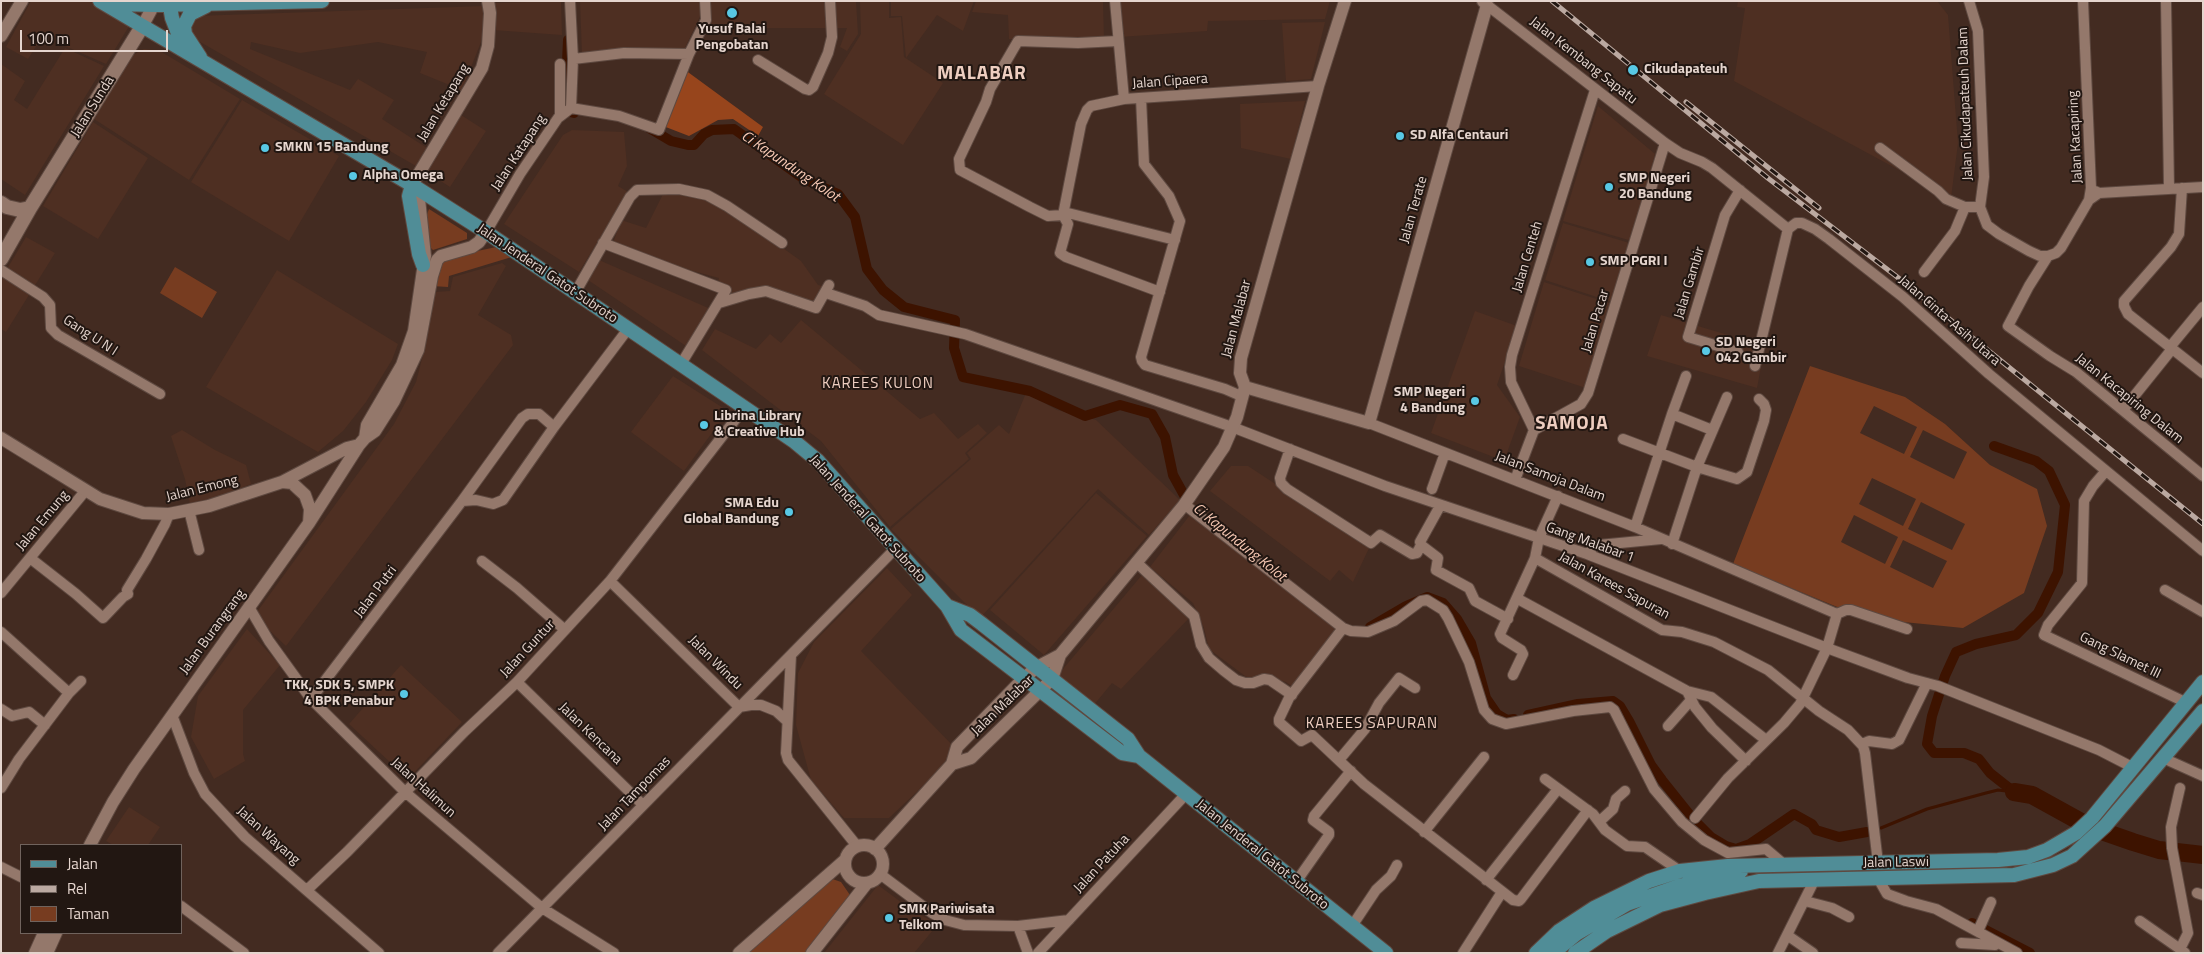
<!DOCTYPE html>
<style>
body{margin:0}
#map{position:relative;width:2204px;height:954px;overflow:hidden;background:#432b21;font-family:"Titillium Web",sans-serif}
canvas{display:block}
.frame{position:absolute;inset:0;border:2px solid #e5d5ce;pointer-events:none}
.legend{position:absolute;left:20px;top:844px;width:162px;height:90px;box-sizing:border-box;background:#221712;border:1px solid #70635d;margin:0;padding:6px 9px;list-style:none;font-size:15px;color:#e5d5ce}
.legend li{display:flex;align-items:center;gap:10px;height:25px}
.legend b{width:25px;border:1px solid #70635d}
.scale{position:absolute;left:20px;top:30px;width:148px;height:22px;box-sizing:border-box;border:2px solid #e5d5ce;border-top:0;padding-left:6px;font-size:15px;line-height:18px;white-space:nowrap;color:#e5d5ce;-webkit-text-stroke:4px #221712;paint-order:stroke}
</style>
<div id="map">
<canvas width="2204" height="954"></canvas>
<div class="frame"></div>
<ul class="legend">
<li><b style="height:6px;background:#508d97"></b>Jalan</li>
<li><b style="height:6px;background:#bba9a1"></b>Rel</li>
<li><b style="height:14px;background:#773c20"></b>Taman</li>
</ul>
<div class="scale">100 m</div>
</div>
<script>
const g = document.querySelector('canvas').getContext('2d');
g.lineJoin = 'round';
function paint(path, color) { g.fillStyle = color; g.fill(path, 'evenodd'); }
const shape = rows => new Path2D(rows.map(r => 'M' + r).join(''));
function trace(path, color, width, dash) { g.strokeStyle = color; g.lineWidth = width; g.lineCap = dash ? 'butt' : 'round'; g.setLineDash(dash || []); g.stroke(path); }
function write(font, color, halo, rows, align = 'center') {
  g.font = font + ' "Titillium Web",sans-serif'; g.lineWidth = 4; g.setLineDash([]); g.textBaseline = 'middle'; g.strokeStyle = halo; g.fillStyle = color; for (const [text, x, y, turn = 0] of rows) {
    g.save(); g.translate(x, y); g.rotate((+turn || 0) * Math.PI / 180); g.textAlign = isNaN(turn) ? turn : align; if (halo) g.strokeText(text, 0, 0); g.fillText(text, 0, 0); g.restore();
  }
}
const built = shape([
 [31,1,94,1,131,23,106,64,65,46,44,34,28,59,6,47],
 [561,1,562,35,493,30,491,3],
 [580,1,701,1,701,14,684,50,582,55],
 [710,1,856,1,858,34,847,51,840,47,847,28,708,28],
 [860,1,889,1,889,18,901,17,904,57,943,83,903,145,824,94,861,34],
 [891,1,974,1,963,31,937,15,906,58,902,16,891,16],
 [976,1,1103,1,1104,39,1009,39,1008,15,972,12],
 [1118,1,1330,1,1325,19,1208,21,1207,31,1119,37],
 [1738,1,1937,1,1948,15,1958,143,1951,198,1734,81,1745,8,1737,7],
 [485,6,486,15,481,42,462,90,420,73,427,52,378,42,300,53,251,42,250,49,350,90,358,79,394,100,382,119,427,148,416,166,188,35,195,16],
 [1325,22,1311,79,1286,81,1282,23],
 [65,48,104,66,25,195,1,179,1,64,25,81,14,100,27,109],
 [144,49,160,51,240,99,189,180,94,119,133,55],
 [242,100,339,156,289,241,191,182],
 [1305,101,1291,159,1241,148,1240,104],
 [1598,106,1655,154,1632,241,1563,221],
 [461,115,486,131,450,187,425,171],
 [93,122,148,158,98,239,43,206],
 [572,130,624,132,627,166,618,186,628,192,579,272,504,224,563,135],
 [664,192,689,193,717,201,801,261,818,285,830,288,822,303,759,287,738,296,716,291,719,278,611,249,621,220,646,228],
 [1563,223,1636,245,1618,304,1545,280],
 [26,237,55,253,6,332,1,329,1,279],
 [599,260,715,311,689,348,588,280],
 [502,263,506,266,478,315,511,335,513,345,286,646,254,616,394,424,416,382,424,351,435,292,450,291,453,277],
 [277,270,398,344,392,360,366,402,343,431,318,452,206,387],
 [1544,282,1618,306,1589,389,1519,366],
 [1475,311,1517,326,1497,385,1520,417,1504,461,1431,433],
 [1661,315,1765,346,1757,388,1647,356],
 [801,320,920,419,934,413,958,439,978,424,987,433,965,453,969,459,890,527,821,441,702,350,715,329,756,349,770,334,781,343],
 [673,376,728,411,684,471,631,432],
 [1026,393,1057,410,1096,420,1180,500,1149,535,1098,489,980,618,891,529,971,459,967,453,999,425,1009,434],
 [182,430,215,450,246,465,251,484,215,499,190,504,185,479,171,436],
 [1231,466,1248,466,1370,546,1353,582,1339,570,1330,581,1210,491],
 [1096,493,1147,536,1044,655,990,610],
 [1193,511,1341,629,1297,690,1286,682,1271,678,1257,685,1209,649,1204,628,1193,603,1150,567],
 [887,568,912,595,861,651,959,752,889,818,844,818,811,780,796,725,798,673,814,642],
 [1147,569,1193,614,1121,689,1112,683,1093,706,1058,675],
 [247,629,280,665,243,710,243,754,245,761,214,779,191,737,198,696],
 [401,665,462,722,408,779,349,724],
 [129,807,160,827,148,845,113,845,106,841],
 [878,885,913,911,938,924,914,953,824,953]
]);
const green = shape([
 [429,209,467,233,467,239,433,250,430,247,426,217],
 [501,246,515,256,449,276,448,287,432,286,438,265,449,257],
 [175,267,217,292,202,318,160,293],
 [1810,366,1905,397,1945,424,1990,465,2037,489,2047,526,2024,593,1963,628,1864,618,1733,564],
 [1874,406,1917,427,1904,454,1860,433],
 [1923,430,1967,452,1954,479,1910,457],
 [1872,478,1916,499,1903,526,1859,504],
 [1921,502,1965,524,1952,550,1908,529],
 [1854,515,1898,537,1885,564,1841,542],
 [1903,540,1947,561,1933,588,1890,567],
 [824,876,841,882,850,895,808,953,739,953,816,877]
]);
const forest = shape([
 [681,67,763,127,758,136,733,119,718,120,689,136,658,124]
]);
const stream = shape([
 [1881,828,1927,809,1986,793,1998,790,2014,792]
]);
const canal = shape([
 [568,40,565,107,570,112,574,113],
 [649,128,671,141,688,145,694,145,704,134,712,130,734,129,804,179,838,194,855,217,867,269,883,290,904,307,955,320,954,348,963,377,1030,391,1085,416,1120,405,1152,414,1165,437,1173,475,1189,504],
 [1994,446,2036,461,2049,471,2065,505,2058,572,2038,613,2016,635,1976,644,1956,652,1945,676,1932,716,1927,744,1934,753,1964,753,1979,759,1990,773,2014,792],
 [1370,627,1406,606,1427,597,1443,603,1457,619,1471,643,1486,698,1497,714,1507,720,1514,719],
 [1528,715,1578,704,1613,701,1620,706,1629,721,1651,765,1662,780,1694,820,1711,837,1726,846,1736,849,1750,844,1794,814,1812,824,1816,830,1839,837,1867,832],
 [1972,923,2030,953]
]);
const river = shape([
 [2014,792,2032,795,2090,827,2133,842,2159,850,2203,855]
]);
const minor = shape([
 [1115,1,1124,99],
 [1969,1,1978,31,1984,177,1980,207],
 [2083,1,2091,188,2089,200],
 [2166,1,2169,188],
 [1487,5,1665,143,1680,153,1702,162,1712,168,1788,229],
 [573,59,624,53,689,54],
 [758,60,805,89,809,90,813,87,828,53,832,37,830,1],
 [560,64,560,115],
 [1141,98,1144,164,1169,196,1180,221,1141,357,1142,361,1145,365,1225,389,1241,396],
 [571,108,619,116,659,130,689,54,706,20,705,1],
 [1880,148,1938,191,1946,199,1965,207,1980,207],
 [2182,188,2179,234,2171,247,2124,301,2124,306,2128,314,2203,373],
 [2095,191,2099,193,2203,187],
 [1980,207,1987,225,1999,234,2029,251,2040,256,2048,256,2056,253,2061,248,2089,200,2099,193],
 [1064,212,1175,240],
 [1063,215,1048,216,1030,207,960,170,959,159,986,102,990,89,1018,41,1078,43,1118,41],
 [1788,229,1796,223,1802,223,1815,229,1829,239,1903,297,1989,374,2203,551],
 [486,232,520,174,558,118,571,108,573,59,570,1],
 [603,243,726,290,681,364],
 [2048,256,2029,286,2008,326,2050,356,2076,372,2203,476],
 [1,270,43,297,50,305,51,328,58,335,160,394],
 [1924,272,1955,231,1965,207],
 [1160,292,1066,257,1060,253,1068,224,1063,215,1081,124,1087,110,1091,106,1124,99,1318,86],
 [575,293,630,197,637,190,679,189,707,195,727,206,782,243],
 [826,293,865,306,879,315,965,334,1232,427,1385,486,1587,554,1827,648,1908,678,1938,686,2099,750,2134,768],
 [719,303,749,294,766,291,816,308,829,285],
 [2170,347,2203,307],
 [1738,352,1688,337,1725,215,1740,190],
 [1755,366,1788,229],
 [2123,410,2172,349],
 [1672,414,1686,376],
 [1369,423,1635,527,1837,614],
 [1534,430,1511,382,1510,367,1512,355,1595,90],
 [1623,439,1697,467,1737,479,1747,472,1764,421,1766,410,1764,404,1759,399],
 [1290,449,1280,478,1281,483,1287,489,1371,543,1380,535,1412,554,1417,553,1421,545],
 [2105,472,2093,486,2084,501,2082,583,2048,625,2044,635,2187,703],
 [1515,480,1534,430,1581,404,1588,393,1665,143],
 [1432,489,1445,453],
 [462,501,476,500,493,504,503,500,554,427,628,329],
 [1184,504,1343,628],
 [1440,506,1420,542,1421,545,1438,558,1436,570,1469,588,1475,601,1508,619],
 [189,510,199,550],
 [1635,527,1672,414,1712,430],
 [1672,544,1697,467,1727,397],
 [1587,554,1594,546,1599,545,1661,539],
 [30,558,76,594,103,618,123,597,128,594,127,590,146,559,165,524,169,514],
 [1535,558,1662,630,1682,632,1714,642,1768,670,1819,711,1848,730,1863,746,1865,753,1878,863],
 [482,561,517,588,565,630],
 [1136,562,1194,616,1201,645,1209,658,1223,670,1236,680,1245,683,1253,683,1264,679,1270,680,1292,695],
 [610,581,739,707,751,705,761,705,776,711,787,721],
 [2165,590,2203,612],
 [1,593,86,490],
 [1518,599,1687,691,1711,697,1766,740],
 [249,607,269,641,311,699,405,792,542,908,614,953],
 [1837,614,1846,610,1851,610,1907,629],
 [1,632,69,693],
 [791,655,786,753,788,760,857,846],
 [1513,675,1523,654,1521,650,1502,638,1500,634,1535,558,1539,538,1558,496],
 [517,682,643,805],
 [1687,691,1695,707,1712,728,1746,761],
 [311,699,462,501,522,418,528,414,539,414,554,427],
 [1,709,12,716,29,712,45,725],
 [172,715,194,773,205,794,245,837,379,953],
 [1668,726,1691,700],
 [1862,744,1869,741,1892,744,1899,740,1927,683],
 [2163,758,2203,776],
 [1339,760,1365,729,1379,703,1399,678,1415,688],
 [1545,779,1593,814,1605,830,1627,846,1645,847,1680,871],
 [1,788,19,759,69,693,81,681],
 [2180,788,2171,827,2172,848,2188,933,2180,949,2185,953],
 [1588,810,1521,899,1519,901,1513,900,1364,784,1312,735,1301,741,1279,722,1279,719,1289,698,1343,628,1351,631,1368,632,1394,621,1421,601,1427,600,1443,610,1448,618,1469,662,1484,710,1492,719,1506,724,1573,711,1610,707,1614,710,1654,789,1682,822,1704,840,1728,853,1766,849,1785,865],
 [1695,818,1728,778,1784,723,1800,704,1827,648,1837,614],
 [1600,821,1613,809,1616,799,1625,791],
 [1424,832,1484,757],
 [1,867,21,877],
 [880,874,932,913,945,920,964,925,1018,926,1028,953],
 [1486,880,1558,789],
 [1879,880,1887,894,1906,901,1936,909,2017,953],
 [1296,882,1329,835,1329,832,1313,820,1314,816,1351,771],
 [308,889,347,852,464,732,517,682,610,581,745,407],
 [2197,893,2203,895],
 [1805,901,1832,908,1849,917],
 [181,906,244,953],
 [2140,921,2180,949],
 [1018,926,1069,920],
 [1352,926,1376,890,1391,876,1397,865],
 [1978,931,1991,902],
 [1787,935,1813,953],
 [1961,943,1995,945],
 [498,953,895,549],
 [1038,953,1186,794],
 [1463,953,1502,892],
 [1778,953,1814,881]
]);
const tertiary = shape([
 [143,25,156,1],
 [1,36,22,1],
 [412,185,482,68,488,46,490,13,488,1],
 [1245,387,1369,423,1487,5,1483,1],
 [1,438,100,499,143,513,169,514,209,506,282,482,347,448,359,445],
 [365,438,367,425,402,365,414,331,425,256,418,189],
 [282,482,292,483,305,495,310,509,309,523],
 [952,764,971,758,1052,679,1060,655,1184,505,1224,447,1237,417,1245,387,1240,373,1241,358,1318,86,1345,1],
 '845 864a19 19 0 1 1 38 0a19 19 0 1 1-38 0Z',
 [90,845,113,802,134,769,309,523,359,445,365,438,375,431,394,401,418,350,432,276,437,260,441,256,472,247,479,242,486,232],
 [875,849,952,764,957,747,1024,678,1037,667,1060,655],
 [35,953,44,933],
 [47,953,56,933],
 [739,953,845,860],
 [812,953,867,883]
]);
const secondary = shape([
 [1,203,7,207,20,210,30,208],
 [1,259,30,208,143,25]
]);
const primary = shape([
 [100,1,412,185,486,232,795,442,818,461,835,480,947,606,961,630,1122,753,1139,756],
 [111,1,119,4,154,5,322,1],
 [169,1,172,18,181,41],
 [200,57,185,34,184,26,190,14,206,6],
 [412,185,409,196,419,254,423,265],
 [947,606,970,615,982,624,1128,739,1139,756,1386,953],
 [1536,953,1559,931,1594,908,1649,881,1680,871,1728,866,1998,860,2028,857,2047,850,2076,833,2092,818,2203,682],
 [1553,953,1576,934,1627,904,1679,886,1741,871],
 [1575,953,1607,931,1660,905,1705,893,1759,881,2014,875,2053,865,2072,856,2105,826,2203,711]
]);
const rail = shape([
 [1552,1,1769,179,1896,276,2203,524],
 [1686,102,1819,208]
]);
const markers = [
 [732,13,6,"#58c8e4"],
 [1633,70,6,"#58c8e4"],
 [1400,136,5,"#58c8e4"],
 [265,148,5,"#58c8e4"],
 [353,176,5,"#58c8e4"],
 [1609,187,5,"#58c8e4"],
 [1590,262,5,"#58c8e4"],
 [1706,351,5,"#58c8e4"],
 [1475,401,5,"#58c8e4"],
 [704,425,5,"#58c8e4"],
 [789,512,5,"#58c8e4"],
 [404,694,5,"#58c8e4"],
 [889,918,5,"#58c8e4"]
];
const poiNames = [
 ["Yusuf Balai",732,30,"center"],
 ["Pengobatan",732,46,"center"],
 ["Cikudapateuh",1644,70],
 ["SD Alfa Centauri",1410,136],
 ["SMKN 15 Bandung",275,148],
 ["Alpha Omega",363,176],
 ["SMP Negeri",1619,179],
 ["20 Bandung",1619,195],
 ["SMP PGRI I",1600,262],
 ["SD Negeri",1716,343],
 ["042 Gambir",1716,359],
 ["SMP Negeri",1465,393,"right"],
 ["4 Bandung",1465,409,"right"],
 ["Librina Library",714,417],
 ["& Creative Hub",714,433],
 ["SMA Edu",779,504,"right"],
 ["Global Bandung",779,520,"right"],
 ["TKK, SDK 5, SMPK",394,686,"right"],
 ["4 BPK Penabur",394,702,"right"],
 ["SMK Pariwisata",899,910],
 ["Telkom",899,926]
];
const streetNames = [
 ["Jalan Kembang Sapatu",1583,61,38],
 ["Jalan Cipaera",1170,82,-4],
 ["Jalan Ketapang",444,103,-59],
 ["Jalan Cikudapateuh Dalam",1966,104,-92],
 ["Jalan Sunda",93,107,-58],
 ["Jalan Kacapiring",2076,137,-93],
 ["Jalan Katapang",519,153,-57],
 ["Jalan Terate",1414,210,-74],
 ["Jalan Centeh",1528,257,-73],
 ["Jalan Jenderal Gatot Subroto",547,274,34],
 ["Jalan Gambir",1690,283,-73],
 ["Jalan Malabar",1237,319,-75],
 ["Jalan Pacar",1596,321,-73],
 ["Jalan Cinta-Asih Utara",1949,321,41],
 ["Gang U N I",90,336,33],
 ["Jalan Kacapiring Dalam",2129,399,39],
 ["Jalan Samoja Dalam",1550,477,21],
 ["Jalan Emong",202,489,-14],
 ["Jalan Jenderal Gatot Subroto",867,519,48],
 ["Jalan Emung",43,521,-50],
 ["Gang Malabar 1",1590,543,20],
 ["Jalan Karees Sapuran",1614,586,29],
 ["Jalan Putri",376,592,-53],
 ["Jalan Burangrang",213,632,-54],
 ["Jalan Guntur",528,649,-47],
 ["Gang Slamet III",2120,656,26],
 ["Jalan Windu",715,663,45],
 ["Jalan Malabar",1003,706,-44],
 ["Jalan Kencana",590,734,44],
 ["Jalan Halimun",423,788,42],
 ["Jalan Tampomas",635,794,-46],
 ["Jalan Wayang",268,836,42],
 ["Jalan Jenderal Gatot Subroto",1262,855,39],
 ["Jalan Laswi",1896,863,-1],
 ["Jalan Patuha",1102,864,-47]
];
const waterNames = [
 ["Ci Kapundung Kolot",790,167,34],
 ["Ci Kapundung Kolot",1239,543,39]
];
const neighbourhoodNames = [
 ["KAREES KULON",878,384],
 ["KAREES SAPURAN",1372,724]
];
const districtNames = [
 ["MALABAR",982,74],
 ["SAMOJA",1572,424]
];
paint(built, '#4e2f22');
paint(green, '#773c20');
paint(forest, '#97451c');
trace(stream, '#3d1300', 3);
trace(canal, '#3d1300', 10);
trace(river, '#3d1300', 18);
trace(minor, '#5e4940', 12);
trace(tertiary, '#5e4940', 14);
trace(secondary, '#5e4940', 16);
trace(primary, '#5e4940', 16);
trace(minor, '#94786b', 10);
trace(tertiary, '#94786b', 12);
trace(secondary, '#94786b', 14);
trace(primary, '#508d97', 14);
trace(rail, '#bba9a1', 5);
trace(rail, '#221712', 3, [9]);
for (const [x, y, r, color] of markers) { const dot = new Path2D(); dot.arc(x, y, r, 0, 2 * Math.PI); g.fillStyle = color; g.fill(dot); trace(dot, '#221712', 2); }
write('bold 14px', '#e5d5ce', '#221712', poiNames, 'left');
write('14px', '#e5d5ce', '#221712', streetNames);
write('italic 15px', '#f9cab5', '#221712', waterNames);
g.letterSpacing = '1px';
write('15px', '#eecec0', '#221712', neighbourhoodNames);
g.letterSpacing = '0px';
g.letterSpacing = '1px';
write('bold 19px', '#eecec0', '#221712', districtNames);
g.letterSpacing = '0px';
</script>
